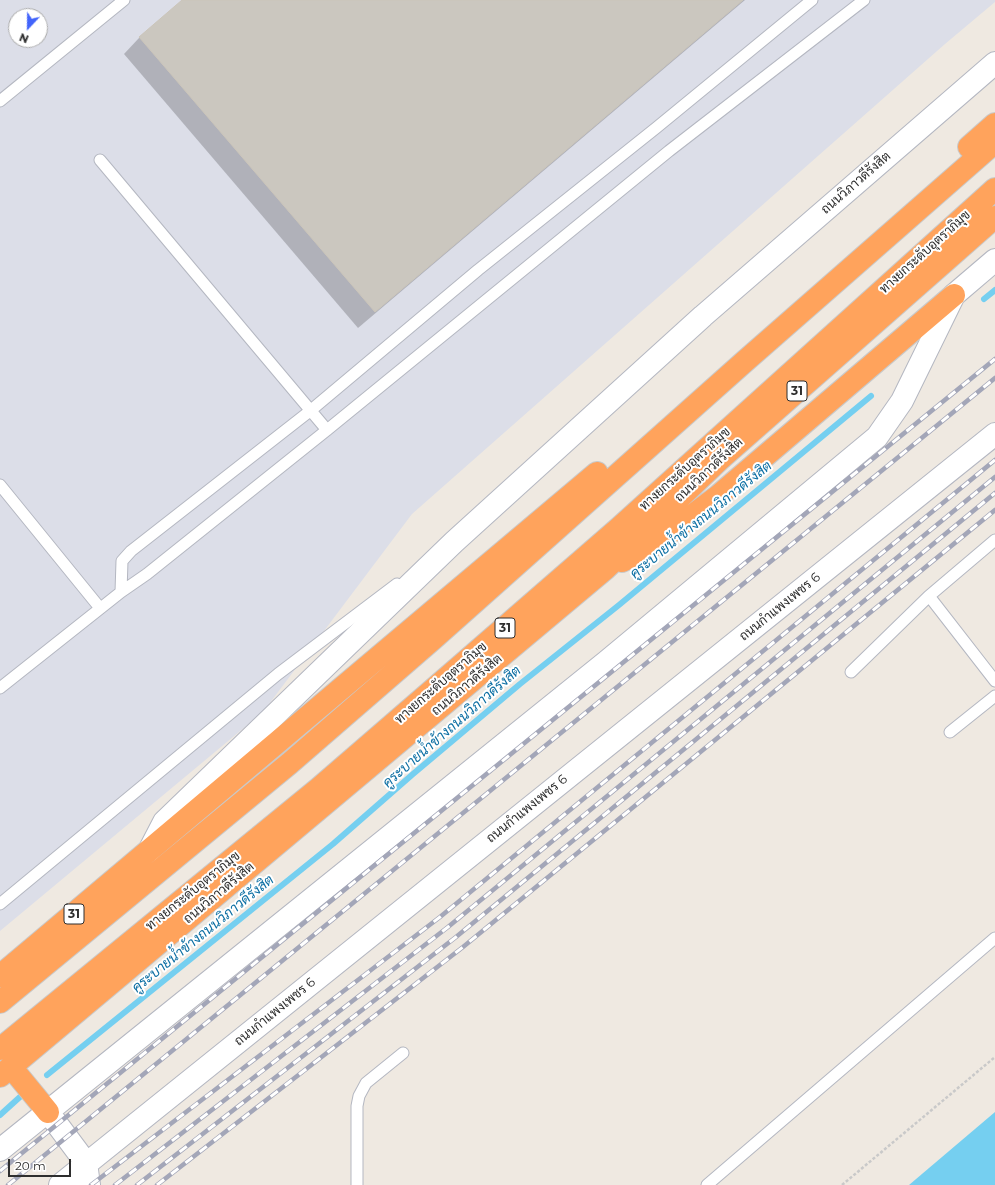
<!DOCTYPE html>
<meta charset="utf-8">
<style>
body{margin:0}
#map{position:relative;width:995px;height:1185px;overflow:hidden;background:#efe9e1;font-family:Montserrat,sans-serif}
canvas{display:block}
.north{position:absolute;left:8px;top:8px;width:40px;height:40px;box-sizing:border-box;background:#fff;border:1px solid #ababab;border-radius:50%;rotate:202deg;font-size:11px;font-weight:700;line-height:16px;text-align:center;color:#2e2e2e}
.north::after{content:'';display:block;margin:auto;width:14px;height:18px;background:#4264fb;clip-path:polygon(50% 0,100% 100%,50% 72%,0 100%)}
.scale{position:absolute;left:8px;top:1159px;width:63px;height:18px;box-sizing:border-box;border:2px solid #2e2e2e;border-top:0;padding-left:5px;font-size:12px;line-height:14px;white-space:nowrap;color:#2e2e2e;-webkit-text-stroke:3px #fff;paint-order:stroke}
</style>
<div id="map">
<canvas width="995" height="1185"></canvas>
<div class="north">N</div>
<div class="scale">20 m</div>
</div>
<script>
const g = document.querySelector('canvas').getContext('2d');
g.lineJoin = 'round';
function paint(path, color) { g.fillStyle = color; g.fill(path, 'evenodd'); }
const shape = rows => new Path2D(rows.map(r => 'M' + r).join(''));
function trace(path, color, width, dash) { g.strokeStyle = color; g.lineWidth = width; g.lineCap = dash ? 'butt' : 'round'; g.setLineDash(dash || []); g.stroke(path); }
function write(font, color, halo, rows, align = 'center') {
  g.font = font + ' Montserrat,Sarabun,sans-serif'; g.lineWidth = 4; g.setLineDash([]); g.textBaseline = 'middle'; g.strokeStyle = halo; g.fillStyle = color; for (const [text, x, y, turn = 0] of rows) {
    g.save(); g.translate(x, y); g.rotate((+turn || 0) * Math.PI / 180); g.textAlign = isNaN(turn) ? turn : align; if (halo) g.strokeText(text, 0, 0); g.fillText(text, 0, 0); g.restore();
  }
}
const airport = shape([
 [0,0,995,0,995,2,945,44,412,514,263,712,0,931],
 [16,16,40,16,40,40,16,40]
]);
const water = shape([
 [995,1112,995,1185,909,1185]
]);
const shadow = shape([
 [184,0,745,0,358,328,124,54,139,38]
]);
const stream = shape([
 [984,299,995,290],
 [47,1075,333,844,413,774,520,684,619,605,871,396],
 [0,1115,21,1096]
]);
const building = shape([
 [182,0,743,0,375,312,139,37,182,0]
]);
const path = shape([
 [842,1185,995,1057]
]);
const lane = shape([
 [0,101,124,0],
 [100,160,327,430],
 [0,485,100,608],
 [121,592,122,561,131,551,310,411,478,270,656,128,812,0],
 [929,596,995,681],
 [851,672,929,596,995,540],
 [0,688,121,592,147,574,327,430,669,151,864,0],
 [950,732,995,696],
 [0,904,278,674,397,584],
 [357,1185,357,1106,359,1096,366,1083,403,1053],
 [707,1185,995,938]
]);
const secondary = shape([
 [149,851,164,822,454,542,703,316,995,63],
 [48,1112,86,1163,89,1185],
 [0,1150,606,662,877,437,902,401,954,295,995,260],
 [60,1185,995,434]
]);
const highway = shape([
 [969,147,995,124],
 [622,561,651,547,718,496,954,295],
 [0,976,597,473],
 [0,1002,290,763,433,639,744,362,995,142],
 [0,1049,318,789,451,674,619,528,995,189],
 [11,1067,48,1112],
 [0,1076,605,569,719,460,995,217]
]);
const rail = shape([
 [0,1171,995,359],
 [8,1185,995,378],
 [91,1185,440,917,995,460],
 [115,1185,448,927,995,477],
 [137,1185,456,937,995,493],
 [157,1185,463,947,995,510]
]);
const shields = [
 [797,391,20],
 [505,628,20],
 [74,914,20]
];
const shieldNames = [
 ["31",797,391],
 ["31",505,628],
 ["31",74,914]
];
const streetNames = [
 ["ถนนวิภาวดีรังสิต",856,183,-41],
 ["ทางยกระดับอุตราภิมุข",925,252,-42],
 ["ทางยกระดับอุตราภิมุข",685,469,-42],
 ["ถนนวิภาวดีรังสิต",709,470,-43],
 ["ถนนกำแพงเพชร 6",780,607,-39],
 ["ทางยกระดับอุตราภิมุข",441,683,-41],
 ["ถนนวิภาวดีรังสิต",467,685,-40],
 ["ถนนกำแพงเพชร 6",527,809,-39],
 ["ทางยกระดับอุตราภิมุข",193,891,-39],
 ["ถนนวิภาวดีรังสิต",219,893,-40],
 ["ถนนกำแพงเพชร 6",275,1012,-39]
];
const waterNames = [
 ["คูระบายน้ำข้างถนนวิภาวดีรังสิต",701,520,-39],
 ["คูระบายน้ำข้างถนนวิภาวดีรังสิต",452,727,-41],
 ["คูระบายน้ำข้างถนนวิภาวดีรังสิต",203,934,-39]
];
paint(airport, '#dcdee8');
paint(water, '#75cff0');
paint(shadow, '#0003');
trace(stream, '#75cff0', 6);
paint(building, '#cbc7bf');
trace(building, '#cbc5ba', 1);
trace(lane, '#b4b7c1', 13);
trace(secondary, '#b4b7c1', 24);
trace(highway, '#c9c9c9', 24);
trace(path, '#c9c9c9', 2.5, [3, 2]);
trace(lane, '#fff', 11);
trace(secondary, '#fff', 22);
trace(highway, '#ffa35c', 22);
trace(rail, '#a3a6b8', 4.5);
trace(rail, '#fff', 3, [9]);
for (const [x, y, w] of shields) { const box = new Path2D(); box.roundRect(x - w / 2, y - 10, w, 20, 3); g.fillStyle = '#fff'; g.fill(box); trace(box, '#2e2e2e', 1); }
write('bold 12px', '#2e2e2e', null, shieldNames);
write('13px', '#2e2e2e', '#fff', streetNames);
write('italic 14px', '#0d6fa3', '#fff', waterNames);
</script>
